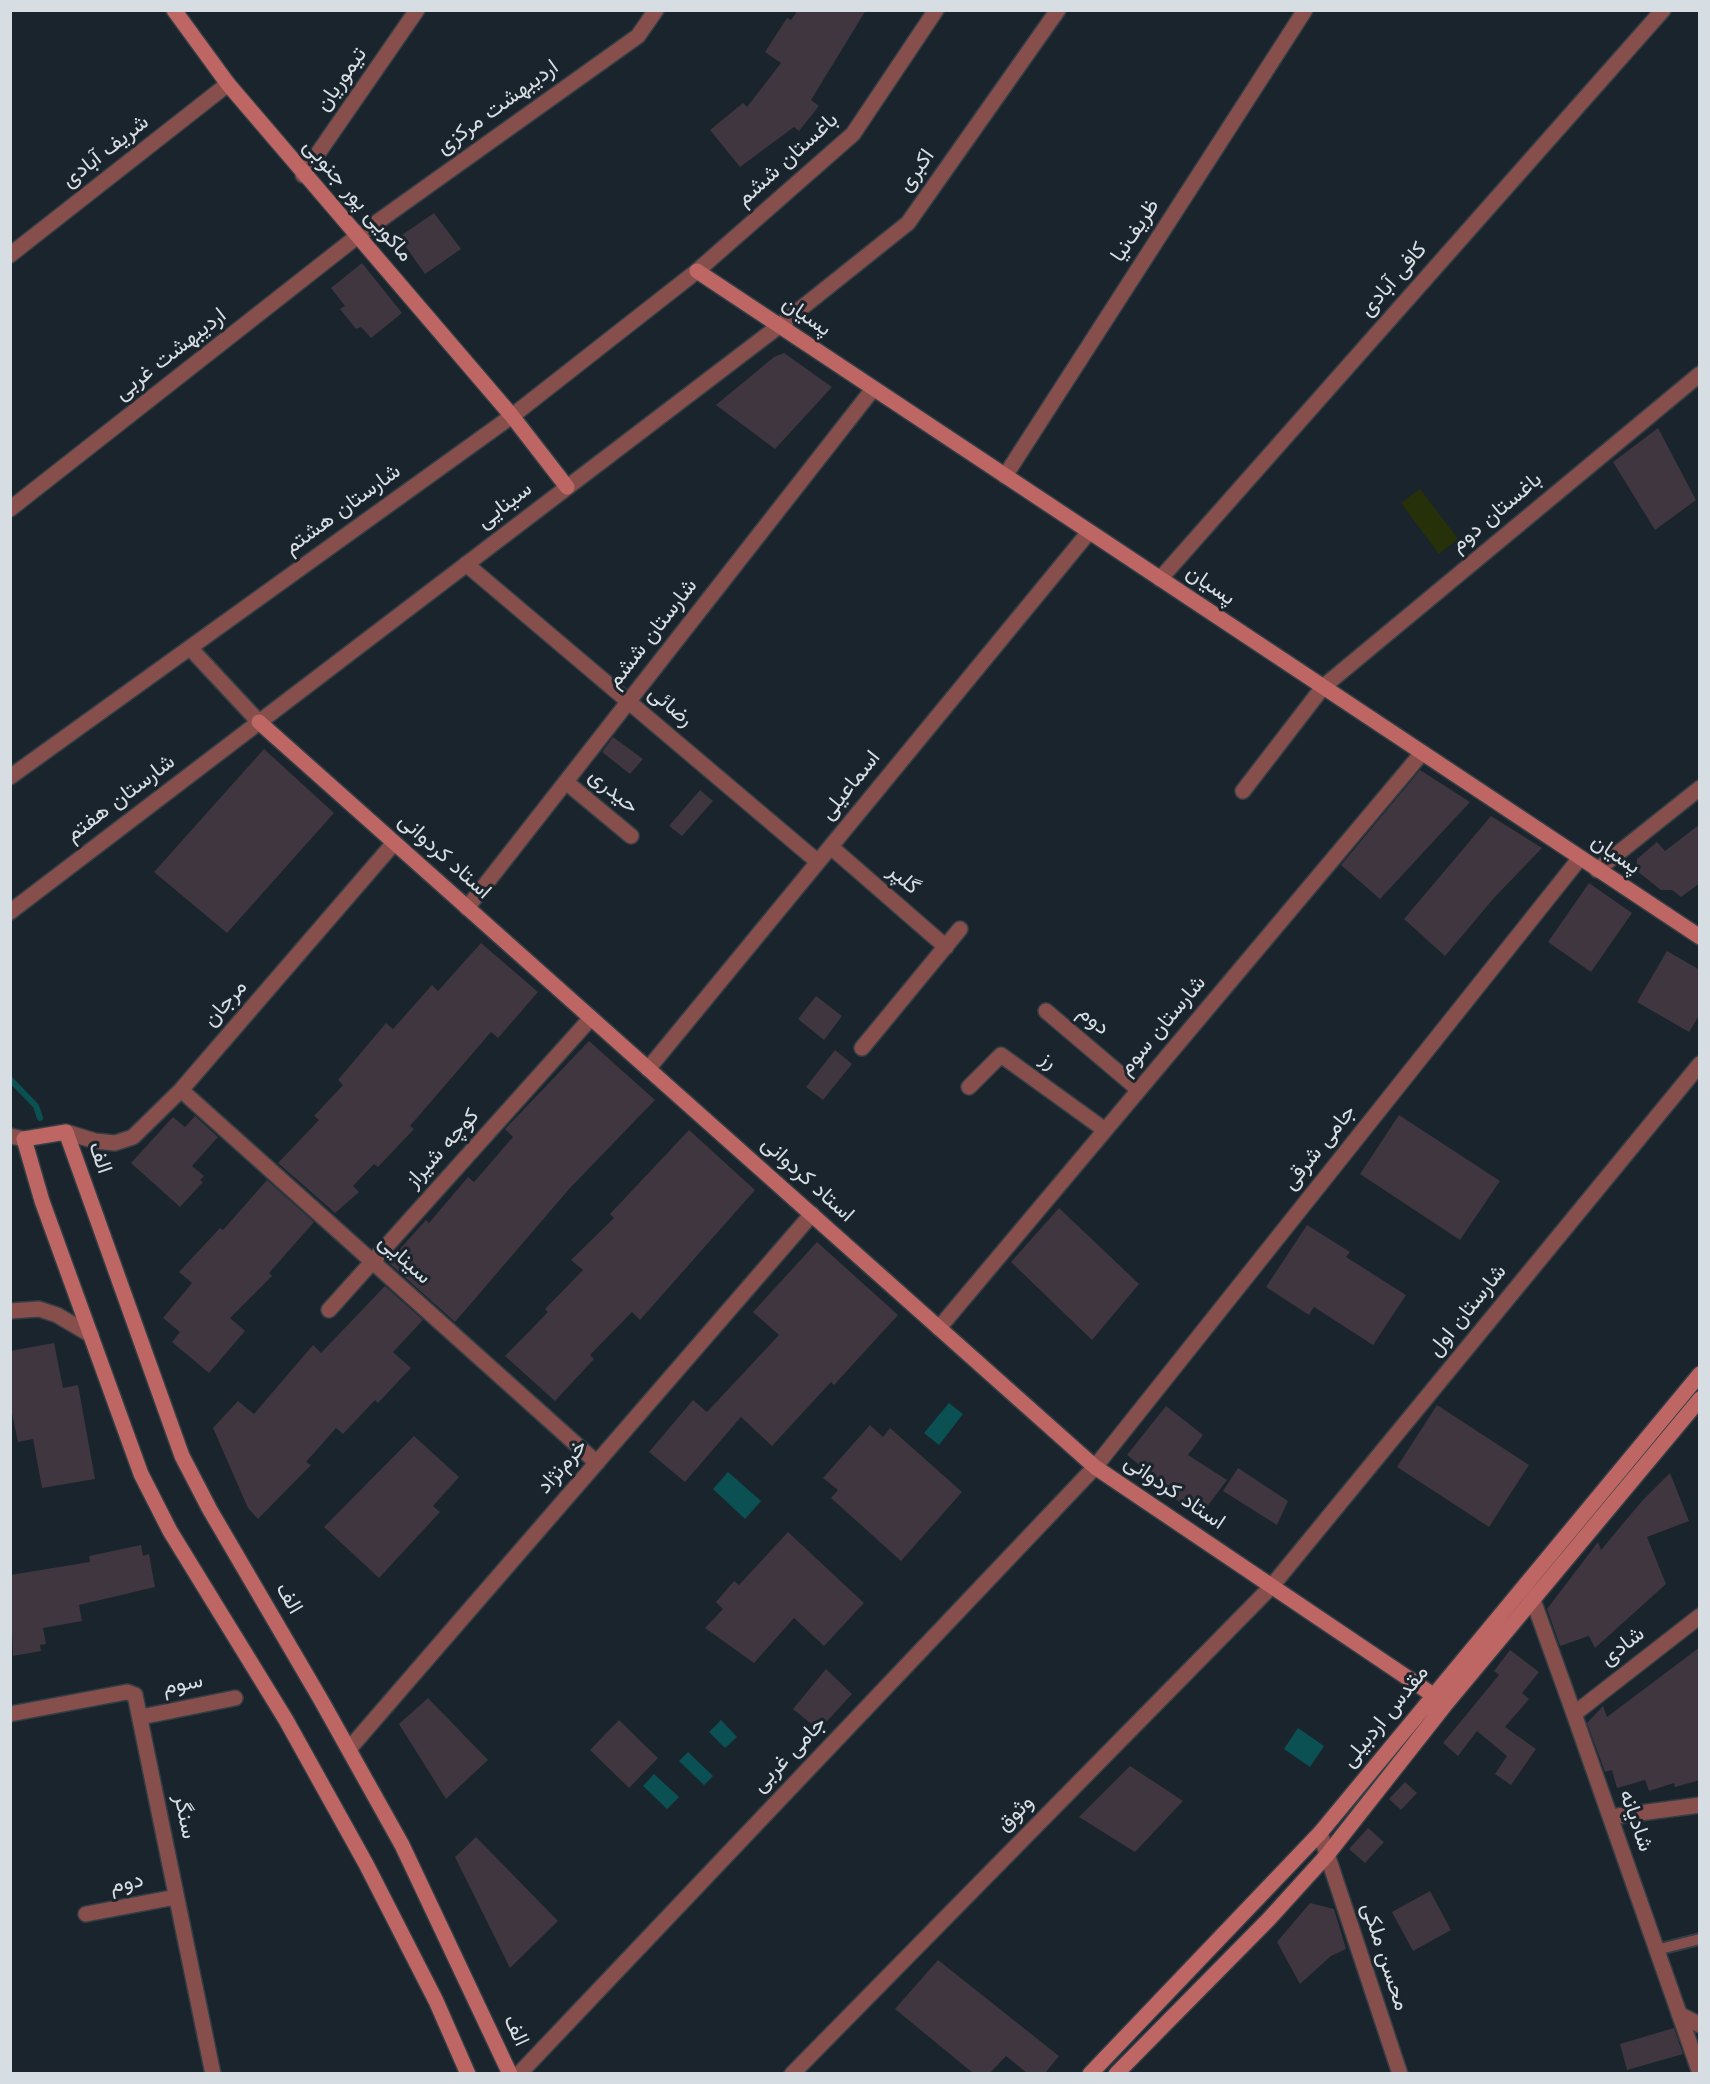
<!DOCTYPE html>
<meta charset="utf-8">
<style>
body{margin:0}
#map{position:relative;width:1710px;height:2084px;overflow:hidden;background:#1a242c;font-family:Jost,sans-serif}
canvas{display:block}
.frame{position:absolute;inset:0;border:12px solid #d6dde3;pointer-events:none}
</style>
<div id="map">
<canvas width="1710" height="2084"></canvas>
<div class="frame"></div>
</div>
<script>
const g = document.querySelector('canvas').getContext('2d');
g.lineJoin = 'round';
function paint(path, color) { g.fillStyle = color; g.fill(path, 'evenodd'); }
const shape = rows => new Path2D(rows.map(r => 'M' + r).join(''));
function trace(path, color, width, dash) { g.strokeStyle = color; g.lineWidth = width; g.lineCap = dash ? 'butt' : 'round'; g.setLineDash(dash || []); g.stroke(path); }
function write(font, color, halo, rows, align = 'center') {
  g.font = font + ' Jost,Vazirmatn,sans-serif'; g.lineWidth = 6; g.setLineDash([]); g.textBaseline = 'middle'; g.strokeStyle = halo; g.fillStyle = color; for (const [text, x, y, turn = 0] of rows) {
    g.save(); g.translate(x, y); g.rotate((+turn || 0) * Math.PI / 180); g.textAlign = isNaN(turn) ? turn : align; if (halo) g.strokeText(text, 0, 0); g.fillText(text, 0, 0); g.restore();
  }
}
const green = shape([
 [1420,489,1458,539,1439,554,1401,503]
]);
const water = shape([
 [949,1403,963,1414,939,1445,924,1433],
 [728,1472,761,1501,745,1519,713,1489],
 [721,1720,737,1737,725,1748,709,1732],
 [1298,1728,1324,1746,1310,1767,1284,1749],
 [688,1752,713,1776,704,1785,679,1761],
 [654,1774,679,1797,667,1809,643,1786]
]);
const stream = shape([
 [10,1079,36,1106,40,1118]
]);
const building = shape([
 [798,10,866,10,811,100,819,106,799,131,794,127,740,167,710,130,743,103,747,107,781,63,765,52,787,18,791,20],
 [434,213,461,249,425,274,399,237],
 [362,263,402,313,371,338,361,327,356,329,340,309,345,306,331,288],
 [784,353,832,387,775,449,716,405,774,357],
 [1658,428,1696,500,1655,530,1613,462],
 [613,737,643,759,630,774,602,752],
 [264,749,334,813,227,933,154,872],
 [1420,770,1470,802,1380,899,1341,865],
 [700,790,713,801,682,836,669,826],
 [1491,816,1542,848,1494,898,1445,956,1404,919],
 [1700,824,1700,883,1681,897,1672,890,1661,890,1637,871,1637,859,1657,842,1665,851],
 [1589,883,1632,913,1591,972,1548,942],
 [481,943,538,992,498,1038,491,1032,410,1126,414,1129,378,1167,374,1164,353,1186,359,1192,335,1213,278,1163,319,1120,314,1116,343,1085,338,1080,386,1023,393,1029,432,985,438,991],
 [1667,951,1700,970,1700,1014,1689,1032,1637,1002],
 [816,996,842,1016,824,1040,798,1019],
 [589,1041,655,1100,570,1188,455,1322,388,1262,426,1220,429,1223,468,1177,474,1182,513,1137,505,1129],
 [835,1050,852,1064,823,1100,806,1087],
 [1399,1115,1500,1181,1460,1240,1360,1174],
 [195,1116,218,1137,192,1166,204,1176,200,1180,203,1182,180,1207,131,1163,173,1117,185,1127],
 [689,1130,755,1190,640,1320,632,1312,590,1355,594,1359,555,1401,505,1356,548,1312,545,1309,583,1270,571,1260,614,1218,610,1214],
 [267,1180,314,1222,269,1273,272,1276,230,1318,245,1331,209,1373,172,1342,180,1332,163,1318,192,1283,179,1272,220,1228,223,1230],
 [1059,1208,1139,1284,1092,1340,1011,1262],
 [1307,1225,1350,1252,1346,1257,1406,1295,1373,1345,1314,1307,1309,1315,1266,1287],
 [817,1242,898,1315,834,1385,831,1382,772,1446,741,1417,685,1482,649,1452,693,1400,707,1412,779,1335,753,1312],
 [385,1286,423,1320,393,1352,411,1368,378,1403,375,1400,343,1434,336,1428,306,1462,311,1465,258,1519,248,1508,213,1428,238,1401,254,1414,313,1345,321,1353],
 [54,1343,63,1388,78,1385,95,1479,42,1488,33,1439,18,1442,10,1404,10,1351],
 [1437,1405,1529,1465,1489,1527,1397,1467],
 [1166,1406,1203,1435,1188,1455,1227,1480,1200,1516,1175,1499,1178,1495,1127,1455],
 [870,1425,883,1437,890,1428,962,1492,901,1561,831,1498,838,1490,823,1478],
 [414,1436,459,1477,433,1506,440,1512,379,1578,324,1527],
 [1238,1468,1288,1501,1277,1525,1223,1491],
 [1670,1473,1689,1521,1647,1537,1666,1584,1595,1648,1589,1636,1560,1646,1547,1609,1598,1542,1601,1550,1642,1501],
 [788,1532,864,1603,824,1646,794,1618,754,1663,705,1628,723,1609,716,1602,734,1581,739,1585],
 [141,1545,143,1556,149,1554,155,1587,79,1605,82,1621,43,1628,46,1644,40,1645,41,1651,13,1656,10,1575,90,1562,89,1556],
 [1700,1647,1700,1780,1675,1787,1674,1783,1649,1791,1645,1780,1617,1788,1612,1770,1605,1772,1587,1723,1603,1706,1607,1717],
 [1510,1650,1539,1672,1522,1693,1529,1699,1505,1727,1536,1749,1511,1785,1495,1774,1507,1756,1477,1731,1458,1756,1443,1743,1499,1675,1494,1671],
 [826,1669,852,1694,819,1730,793,1709],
 [428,1698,488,1760,446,1799,399,1724],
 [619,1720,658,1758,629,1788,590,1750],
 [1130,1766,1183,1801,1135,1852,1079,1817],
 [1405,1782,1417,1793,1401,1810,1389,1799],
 [1368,1828,1384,1842,1365,1863,1349,1849],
 [476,1837,558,1921,510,1968,455,1857],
 [1430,1891,1451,1930,1413,1951,1392,1912],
 [1310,1903,1334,1909,1346,1949,1331,1956,1300,1984,1277,1942],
 [938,1960,1059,2056,1045,2073,1027,2073,1006,2056,990,2073,973,2073,895,2009],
 [1674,2028,1683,2054,1627,2070,1620,2044]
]);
const lane = shape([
 [1656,1950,1700,1939]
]);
const street = shape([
 [303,175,417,10],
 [10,255,228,84],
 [1005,476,1305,10],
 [10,509,359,235,638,36,656,10],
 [466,564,818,862],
 [1160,579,1663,10],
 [191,649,259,722],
 [10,777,512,416,697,271,853,134,936,10],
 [566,782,631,836],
 [1243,791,1323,687,1700,374],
 [831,847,946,947],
 [1597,870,1700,788],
 [467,908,873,389],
 [10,912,779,326,908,223,1058,10],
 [1046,1011,1139,1090],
 [862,1048,960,929],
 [648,1069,1089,532],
 [969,1087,1001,1055,1105,1130],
 [181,1090,597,1463],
 [66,1132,95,1141,115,1143,133,1137,181,1090,394,843],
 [10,1136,24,1139],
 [329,1310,591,1018],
 [10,1311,39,1309,57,1315,91,1335],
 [939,1328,1422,753],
 [1526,1591,1533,1600,1574,1714,1700,2073],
 [10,1714,127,1692,135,1695,213,2074],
 [1574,1714,1700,1616],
 [141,1717,235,1698],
 [349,1749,812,1214],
 [1610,1817,1700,1805],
 [1320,1833,1400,2074],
 [86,1914,176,1897],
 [1679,2014,1700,2025],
 [519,2074,1095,1467,1580,858],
 [792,2074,1271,1587,1700,1064]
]);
const secondary = shape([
 [174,10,228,84,512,416,567,487],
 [697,271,1700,937],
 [259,722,1095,1467,1433,1695],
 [468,2074,436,2001,366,1864,286,1720,170,1531,141,1474,42,1201,24,1139,66,1132,182,1456,210,1510,321,1700,402,1845,510,2074],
 [1090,2074,1320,1833,1700,1374],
 [1116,2074,1269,1919,1327,1855,1445,1705,1700,1399]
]);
const streetNames = [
 ["تیموریان",342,80,-55],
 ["اردیبهشت مرکزی",498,108,-36],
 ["شریف آبادی",106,152,-38],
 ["باغستان ششم",788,160,-42],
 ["اکبری",917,171,-55],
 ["ماکویی‌ پور جنوبی",357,201,49],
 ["ظریف‌نیا",1136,231,-57],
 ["کافی آبادی",1394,280,-49],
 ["پسیان",806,317,34],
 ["اردیبهشت غربی",171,355,-38],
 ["سینایی",505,506,-37],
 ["شارستان هشتم",343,510,-36],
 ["باغستان دوم",1497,513,-40],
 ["پسیان",1210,586,34],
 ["شارستان ششم",653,634,-52],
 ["رضائی",670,707,40],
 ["اسماعیلی",851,786,-51],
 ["حیدری",613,792,40],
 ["شارستان هفتم",121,799,-37],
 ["پسیان",1615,855,34],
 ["استاد کردوانی",444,857,42],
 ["گلپر",903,880,41],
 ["مرجان",226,1004,-49],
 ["دوم",1093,1021,40],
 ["شارستان سوم",1163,1026,-50],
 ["رز",1048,1061,36],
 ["جامی شرقی",1320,1148,-51],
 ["کوچه شیراز",443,1149,-48],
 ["الف",99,1158,71],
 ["استاد کردوانی",807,1180,42],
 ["سینایی",404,1260,42],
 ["شارستان اول",1468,1311,-51],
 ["خرم‌نژاد",563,1467,-49],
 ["استاد کردوانی",1174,1493,34],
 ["الف",288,1599,60],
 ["شادی",1623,1647,-38],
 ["سوم",183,1685,-11],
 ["مقدس اردبیلی",1386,1717,-51],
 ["جامی غربی",790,1755,-46],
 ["وثوق",1016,1814,-45],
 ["سنگر",184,1817,79],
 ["شادیانه",1635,1821,71],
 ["دوم",127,1884,-11],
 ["محسن ملکی",1384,1957,72],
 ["الف",515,2031,65]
];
paint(green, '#273109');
paint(water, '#0b5153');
trace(stream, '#0b5153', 6);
paint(building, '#3f363f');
trace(lane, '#343e46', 14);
trace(street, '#343e46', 18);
trace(secondary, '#343e46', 18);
trace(lane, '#864f4c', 10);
trace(street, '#864f4c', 15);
trace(secondary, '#be6663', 15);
write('22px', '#d6dde3', '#1a242c', streetNames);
</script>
